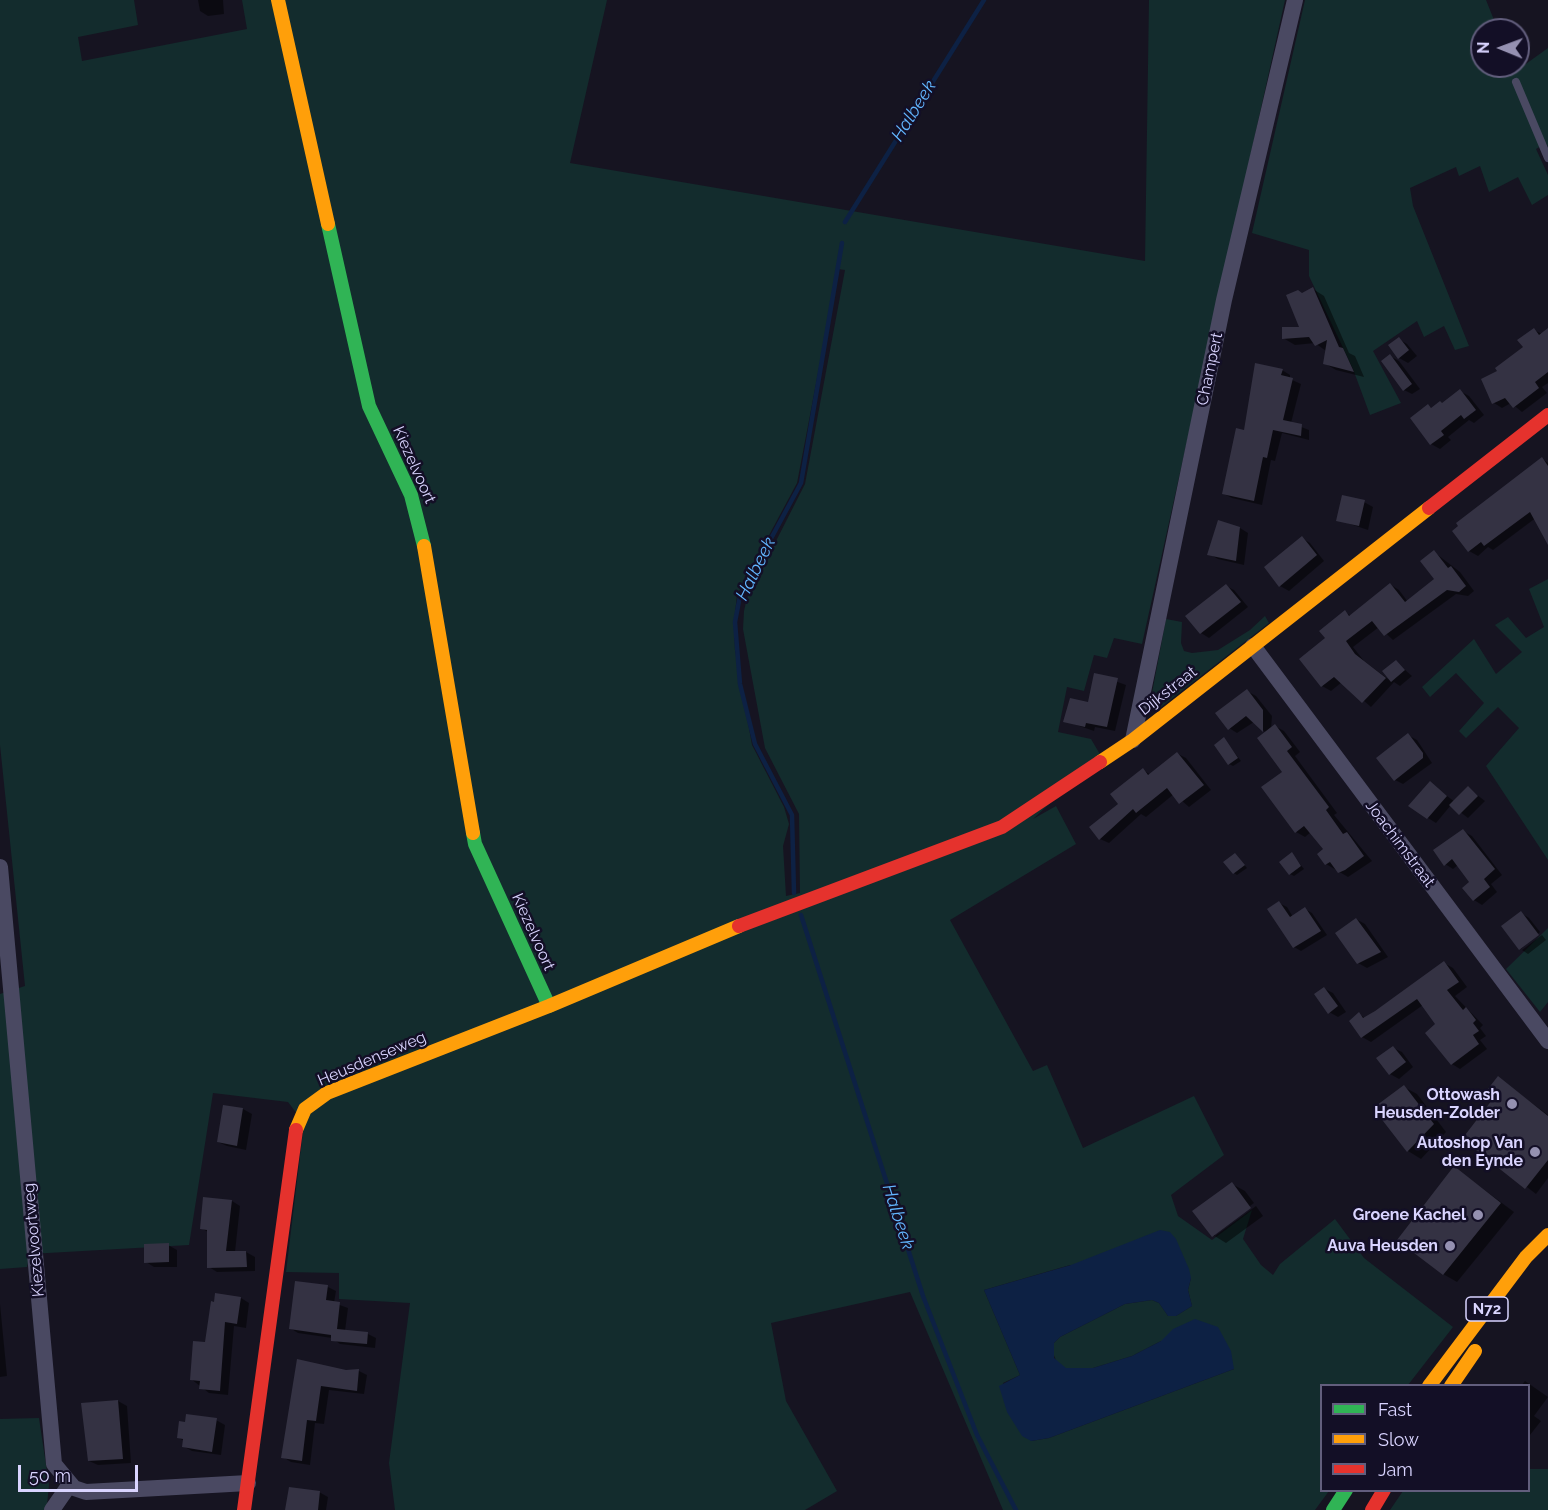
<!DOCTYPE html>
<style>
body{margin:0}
#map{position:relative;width:1548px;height:1510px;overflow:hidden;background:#161421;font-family:Raleway,sans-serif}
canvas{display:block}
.legend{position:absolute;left:1320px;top:1384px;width:210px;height:108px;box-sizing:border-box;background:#130f26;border:2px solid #625e7d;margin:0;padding:8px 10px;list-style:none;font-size:18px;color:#d9d4ff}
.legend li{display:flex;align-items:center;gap:12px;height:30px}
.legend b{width:30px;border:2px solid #625e7d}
.north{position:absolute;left:1470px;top:18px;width:60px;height:60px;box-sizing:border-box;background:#130f26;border:2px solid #625e7d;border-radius:50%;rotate:271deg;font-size:16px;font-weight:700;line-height:24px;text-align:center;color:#d9d4ff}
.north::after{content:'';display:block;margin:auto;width:21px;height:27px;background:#9591b1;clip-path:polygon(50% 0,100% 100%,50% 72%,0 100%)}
.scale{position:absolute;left:18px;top:1465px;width:120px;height:27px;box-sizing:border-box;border:3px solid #d9d4ff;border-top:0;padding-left:8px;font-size:18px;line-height:21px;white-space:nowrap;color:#d9d4ff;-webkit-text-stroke:4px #130f26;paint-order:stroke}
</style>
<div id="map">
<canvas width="1548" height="1510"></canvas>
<ul class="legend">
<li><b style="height:8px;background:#30b455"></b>Fast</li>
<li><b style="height:8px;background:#ff9f0a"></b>Slow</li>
<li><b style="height:8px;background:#e5322d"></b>Jam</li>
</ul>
<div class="north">N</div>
<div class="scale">50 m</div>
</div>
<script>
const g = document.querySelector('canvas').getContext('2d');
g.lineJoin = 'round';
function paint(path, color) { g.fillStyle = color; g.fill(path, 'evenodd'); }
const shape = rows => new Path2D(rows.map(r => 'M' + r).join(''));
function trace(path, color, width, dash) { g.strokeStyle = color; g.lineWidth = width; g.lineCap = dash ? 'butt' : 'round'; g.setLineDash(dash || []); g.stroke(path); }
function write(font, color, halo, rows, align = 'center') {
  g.font = font + ' Raleway,sans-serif'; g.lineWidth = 5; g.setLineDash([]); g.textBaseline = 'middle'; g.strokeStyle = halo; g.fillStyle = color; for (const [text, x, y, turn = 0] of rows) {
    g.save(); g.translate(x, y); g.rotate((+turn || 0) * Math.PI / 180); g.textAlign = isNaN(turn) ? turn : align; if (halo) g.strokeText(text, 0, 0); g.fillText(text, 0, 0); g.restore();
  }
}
const green = shape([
 [0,0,134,0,138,25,78,37,82,61,247,29,242,0,607,0,570,163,1145,261,1149,0,1285,0,1142,644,1114,638,1107,658,1094,655,1084,691,1067,687,1058,732,1091,739,1101,756,1033,819,1056,806,1076,844,950,920,1033,1071,1047,1065,1083,1148,1194,1096,1224,1155,1171,1195,1178,1216,1212,1240,1252,1210,1243,1239,1261,1265,1273,1275,1280,1264,1335,1219,1364,1258,1453,1327,1408,1385,1322,1386,1322,1490,1329,1491,1315,1510,1003,1510,910,1292,771,1323,786,1401,837,1491,805,1510,395,1510,389,1463,410,1303,339,1299,339,1273,286,1272,304,1123,288,1102,213,1093,189,1245,30,1254,27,1267,0,1269,0,994,25,986,0,745],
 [838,269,845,270,805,484,747,598,744,611,743,629,765,748,799,814,800,893,786,896,783,846,789,824,784,807,752,745,735,650,734,623,737,595,797,483],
 [1070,1265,1191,1278,1188,1290,1192,1306,1176,1316,1168,1316,1159,1303,1152,1300,1125,1304,1060,1337,1054,1343,1052,1350,1057,1363,1065,1368,1093,1368,1132,1356,1161,1341,1234,1369,1049,1438,1031,1441,1003,1383,1020,1375,984,1290],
 [1305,0,1486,0,1498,30,1482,30,1482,66,1514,66,1516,71,1548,48,1548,147,1546,143,1536,149,1548,175,1548,195,1532,205,1518,177,1489,192,1480,166,1459,176,1456,167,1410,188,1413,206,1469,346,1455,350,1444,326,1424,337,1417,321,1373,351,1401,403,1370,415,1353,369,1309,276,1309,250,1252,233],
 [1548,579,1548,860,1486,766,1519,728,1498,707,1466,738,1459,731,1484,703,1456,673,1430,697,1422,687,1474,639,1496,674,1522,652,1495,625,1508,617,1526,638,1544,627,1529,589],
 [1265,616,1269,623,1156,711,1152,706,1152,693,1166,619,1182,622,1181,643,1184,651,1192,653,1218,650,1250,630],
 [1548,928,1548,1002,1540,1012,1506,969],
 [39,1418,49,1485,47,1505,44,1510,0,1510,0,1419],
 [1529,1469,1548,1469,1548,1510,1390,1510,1403,1491,1528,1490]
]);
const water = shape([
 [1160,1230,1170,1232,1176,1239,1189,1269,1191,1278,1188,1290,1192,1306,1176,1316,1168,1316,1159,1303,1152,1300,1125,1304,1060,1337,1054,1343,1054,1358,1066,1368,1093,1368,1132,1356,1161,1341,1173,1329,1195,1319,1218,1327,1231,1351,1234,1369,1049,1438,1031,1441,1022,1436,1007,1412,999,1386,1020,1375,984,1290,1071,1265]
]);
const shadow = shape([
 [198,0,223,0,224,14,208,16,200,11],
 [1313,289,1324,296,1349,353,1355,356,1364,377,1336,370,1324,363,1326,351,1315,343,1295,345,1283,338,1302,328,1302,295],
 [1534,330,1542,334,1548,330,1548,383,1542,387,1547,393,1522,412,1511,403,1502,408,1494,403,1499,371,1525,348],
 [1399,339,1407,344,1417,356,1408,363,1399,358],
 [1390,356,1399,361,1420,389,1412,394,1404,390],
 [1282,370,1290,375,1290,379,1301,384,1291,423,1309,430,1309,440,1282,433,1275,461,1271,460,1262,505,1232,498,1224,494,1245,432],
 [1460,391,1469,396,1484,415,1474,423,1469,420,1448,437,1451,440,1440,449,1431,444,1428,406,1433,409,1443,404],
 [1542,459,1548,463,1548,515,1537,517,1493,550,1488,547,1478,556,1469,551],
 [1364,502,1373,507,1368,530,1338,520],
 [1240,528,1248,533,1244,565,1218,559,1209,554],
 [1302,538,1310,543,1324,561,1289,591,1280,586,1266,567],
 [1434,552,1460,572,1474,591,1468,596,1456,594,1393,640,1379,627,1353,647,1364,661,1392,682,1384,671,1396,662,1412,676,1400,686,1394,682,1371,707,1342,682,1331,691,1322,686,1328,639,1345,612,1351,616,1391,585,1399,590,1408,602,1437,579],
 [1226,586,1234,590,1248,607,1209,638,1201,633],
 [1096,674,1126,685,1115,731,1095,727,1094,731,1065,721,1089,704],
 [1247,691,1256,696,1272,716,1271,729,1275,726,1284,731,1300,752,1295,756,1337,813,1334,815,1372,861,1348,877,1326,864,1325,850,1311,832,1305,837,1296,832,1284,772,1266,733,1254,722,1237,733,1229,728],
 [1408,735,1417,740,1432,763,1403,784,1395,780],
 [1224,739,1241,761,1233,766,1229,764],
 [1178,754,1186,758,1211,790,1189,807,1174,794,1146,817,1141,814,1109,843,1100,839,1143,770,1151,775],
 [1430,783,1455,802,1468,788,1485,801,1468,818,1451,805,1436,823,1428,818],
 [1463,831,1472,836,1502,875,1491,884,1497,892,1482,905,1474,900,1471,883,1458,865,1453,869,1445,864],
 [1235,854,1247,868,1237,875,1234,873],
 [1292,854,1304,869,1294,876,1290,874],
 [1279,903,1287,907,1293,917,1305,909,1312,913,1327,935,1301,951,1294,947],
 [1521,913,1529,918,1540,932,1521,949],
 [1356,919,1365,924,1388,957,1367,968,1358,963],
 [1542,935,1546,940,1528,954,1522,950],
 [1444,963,1453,968,1467,987,1455,996,1483,1025,1480,1028,1486,1036,1480,1040,1487,1049,1460,1069,1452,1064,1437,1025,1423,1005,1371,1042,1362,1037,1351,1022,1359,1014,1365,1018],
 [1325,989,1333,993,1346,1012,1338,1017,1329,1012],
 [1393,1048,1402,1052,1413,1067,1399,1079,1390,1074],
 [1498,1078,1548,1115,1548,1178,1536,1194,1464,1139,1494,1099],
 [1404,1087,1417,1094,1446,1132,1421,1159,1408,1151],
 [224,1106,243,1109,252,1114,246,1150,227,1146,218,1142],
 [1455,1168,1514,1212,1457,1282,1443,1274],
 [1232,1184,1245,1191,1254,1203,1215,1232,1215,1236,1256,1206,1263,1216,1226,1243,1213,1235],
 [232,1201,240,1206,235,1252,246,1252,255,1257,255,1271,217,1272,209,1267,208,1232,201,1228],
 [168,1245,177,1250,177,1267,154,1267,146,1262],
 [328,1287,336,1291,334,1303,348,1308,345,1331,368,1334,376,1338,375,1348,340,1344,332,1338,298,1333,290,1328],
 [241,1298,249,1303,246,1328,234,1326,228,1395,209,1393,191,1379,206,1344],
 [0,1304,7,1376,0,1377],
 [298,1361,346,1371,359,1371,367,1375,364,1394,329,1390,324,1424,315,1423,310,1465,291,1462,283,1457],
 [1525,1381,1548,1397,1534,1416,1541,1421,1530,1435,1528,1386,1521,1386],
 [118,1401,127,1406,131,1463,98,1465,89,1461,83,1404],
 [216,1420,225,1425,221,1455,192,1451,183,1446,184,1441,178,1437],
 [319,1492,328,1497,326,1510,288,1510]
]);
const stream = shape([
 [845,222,984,0],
 [794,893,792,815,755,744,740,684,735,622,740,596,801,483,842,243],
 [801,915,923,1296,977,1435,1016,1510]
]);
const building = shape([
 [1313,287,1339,347,1343,348,1354,372,1323,364,1327,340,1315,346,1309,337,1282,339,1282,327,1299,327,1286,295,1298,290,1302,293],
 [1534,328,1539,335,1548,328,1548,372,1535,382,1539,388,1513,408,1505,398,1492,404,1481,379,1497,371,1495,368,1523,347,1517,340],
 [1399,337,1409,350,1398,359,1388,345],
 [1390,354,1412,384,1403,391,1381,361],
 [1255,363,1283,369,1281,375,1293,378,1283,420,1302,424,1301,436,1273,430,1267,458,1263,457,1254,501,1222,494,1236,428,1244,430],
 [1460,389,1476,410,1464,419,1461,415,1441,431,1444,435,1430,445,1410,418,1428,404,1431,408,1440,401,1442,403],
 [1542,457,1548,466,1548,545,1530,512,1484,546,1481,542,1468,552,1452,531,1458,526,1456,523],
 [1342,495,1365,500,1359,526,1336,521],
 [1218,520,1240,527,1236,561,1207,555],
 [1302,536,1317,555,1279,587,1264,567],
 [1434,550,1448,568,1451,566,1466,586,1459,592,1447,590,1384,636,1372,621,1346,641,1355,654,1386,678,1362,703,1334,677,1321,687,1299,659,1325,638,1319,631,1345,610,1349,616,1390,583,1405,602,1434,579,1420,561],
 [1226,584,1241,602,1200,634,1185,616],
 [1396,660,1405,670,1391,682,1382,671],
 [1094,673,1118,678,1107,727,1086,723,1085,727,1063,722,1070,698,1088,702],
 [1247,689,1263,710,1263,732,1246,716,1228,730,1215,713],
 [1275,724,1292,747,1287,751,1329,807,1326,810,1343,834,1347,832,1364,856,1345,870,1338,873,1330,862,1325,865,1317,854,1323,849,1304,826,1295,833,1261,787,1282,772,1257,738],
 [1408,733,1423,753,1423,758,1394,781,1376,758],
 [1224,737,1238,758,1228,765,1214,745],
 [1177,752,1204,785,1179,804,1167,788,1136,813,1133,809,1099,840,1089,827,1118,804,1110,794,1143,768,1148,775],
 [1430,781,1447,796,1427,819,1408,806],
 [1468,786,1478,796,1459,815,1449,805],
 [1463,829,1495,869,1484,879,1490,887,1473,901,1462,888,1469,882,1452,859,1444,866,1433,850],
 [1292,852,1301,866,1289,875,1279,862],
 [1235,853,1245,865,1233,874,1223,862],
 [1279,901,1290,917,1305,907,1321,931,1293,948,1267,909],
 [1521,911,1539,935,1519,950,1501,926],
 [1356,918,1381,952,1357,964,1335,933],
 [1444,961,1459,982,1447,990,1463,1010,1466,1007,1476,1020,1473,1023,1479,1031,1473,1035,1479,1044,1451,1065,1425,1033,1435,1024,1417,999,1361,1038,1349,1021,1359,1012,1363,1018,1375,1011],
 [1324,987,1338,1006,1328,1014,1314,994],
 [1393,1046,1406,1062,1389,1075,1376,1058],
 [1498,1076,1548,1116,1548,1160,1525,1189,1462,1139,1492,1100,1484,1094],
 [1404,1085,1434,1124,1407,1152,1373,1108],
 [223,1105,243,1108,237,1146,217,1142],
 [1454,1166,1501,1203,1443,1275,1397,1240],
 [1232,1182,1251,1208,1212,1237,1192,1211],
 [203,1197,232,1200,226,1251,246,1251,247,1267,207,1268,207,1230,200,1229],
 [169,1243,169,1262,144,1263,144,1244],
 [295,1281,328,1285,326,1300,340,1302,337,1329,368,1332,367,1344,331,1341,331,1335,289,1329],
 [215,1293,241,1297,237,1324,225,1322,220,1391,199,1389,200,1381,190,1380,193,1341,205,1342,211,1301,214,1302],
 [297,1359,346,1370,359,1369,357,1391,321,1386,316,1421,307,1420,302,1461,281,1458],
 [118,1400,123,1459,88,1461,81,1403],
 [186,1414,217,1418,212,1452,182,1447,183,1439,177,1438,179,1421,185,1422],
 [289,1487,320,1491,318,1510,285,1510]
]);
const lane = shape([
 [1516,82,1548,158]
]);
const street = shape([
 [1253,646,1548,1041],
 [1133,740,1224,300,1295,0],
 [0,867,54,1464,74,1488,86,1492,248,1483],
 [52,1510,70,1484]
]);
const fast = shape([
 [328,224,369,406,411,495,424,546],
 [473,833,475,844,549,1006],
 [1333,1510,1346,1490]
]);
const slow = shape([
 [278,0,328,224],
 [424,546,473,833],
 [1100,762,1133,740,1429,508],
 [296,1130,305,1109,327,1093,549,1006,739,926],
 [1429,1386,1526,1257,1548,1235],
 [1451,1386,1475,1351]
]);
const jam = shape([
 [1429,508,1548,415],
 [739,926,1002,827,1100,762],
 [244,1510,296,1130],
 [1372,1510,1384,1490]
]);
const markers = [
 [1512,1104,6,"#9591b1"],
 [1535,1152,6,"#9591b1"],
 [1478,1215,6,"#9591b1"],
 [1450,1246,6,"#9591b1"]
];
const shields = [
 [1487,1309,42]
];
const shieldNames = [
 ["N72",1487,1309]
];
const streetNames = [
 ["Champert",1210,369,-78],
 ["Kiezelvoort",414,465,66],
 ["Dijkstraat",1168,691,-38],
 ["Joachimstraat",1400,844,53],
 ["Kiezelvoort",533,932,66],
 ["Heusdenseweg",372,1059,-23],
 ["Kiezelvoortweg",34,1240,-95]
];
const poiNames = [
 ["Ottowash",1500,1095],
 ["Heusden-Zolder",1500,1113],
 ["Autoshop Van",1523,1143],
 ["den Eynde",1523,1161],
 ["Groene Kachel",1466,1215],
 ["Auva Heusden",1438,1246]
];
const waterNames = [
 ["Halbeek",914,111,-58],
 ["Halbeek",756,569,-64],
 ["Halbeek",898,1217,72]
];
paint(green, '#132c2d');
paint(water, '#0d2144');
paint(shadow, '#0007');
trace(stream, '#0d2144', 4.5);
paint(building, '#343243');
trace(lane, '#4a4962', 8);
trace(street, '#4a4962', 16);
trace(fast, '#30b455', 14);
trace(slow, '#ff9f0a', 14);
trace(jam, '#e5322d', 14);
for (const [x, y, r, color] of markers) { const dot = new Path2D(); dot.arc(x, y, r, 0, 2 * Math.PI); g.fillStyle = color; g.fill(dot); trace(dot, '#130f26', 2); }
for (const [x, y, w] of shields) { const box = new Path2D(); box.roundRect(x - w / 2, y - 12, w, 24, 4.5); g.fillStyle = '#130f26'; g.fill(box); trace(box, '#d9d4ff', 1.5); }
write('bold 15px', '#d9d4ff', null, shieldNames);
write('16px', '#d9d4ff', '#130f26', streetNames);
write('bold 16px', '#d9d4ff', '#130f26', poiNames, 'right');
write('italic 18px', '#62b6ff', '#130f26', waterNames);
</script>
